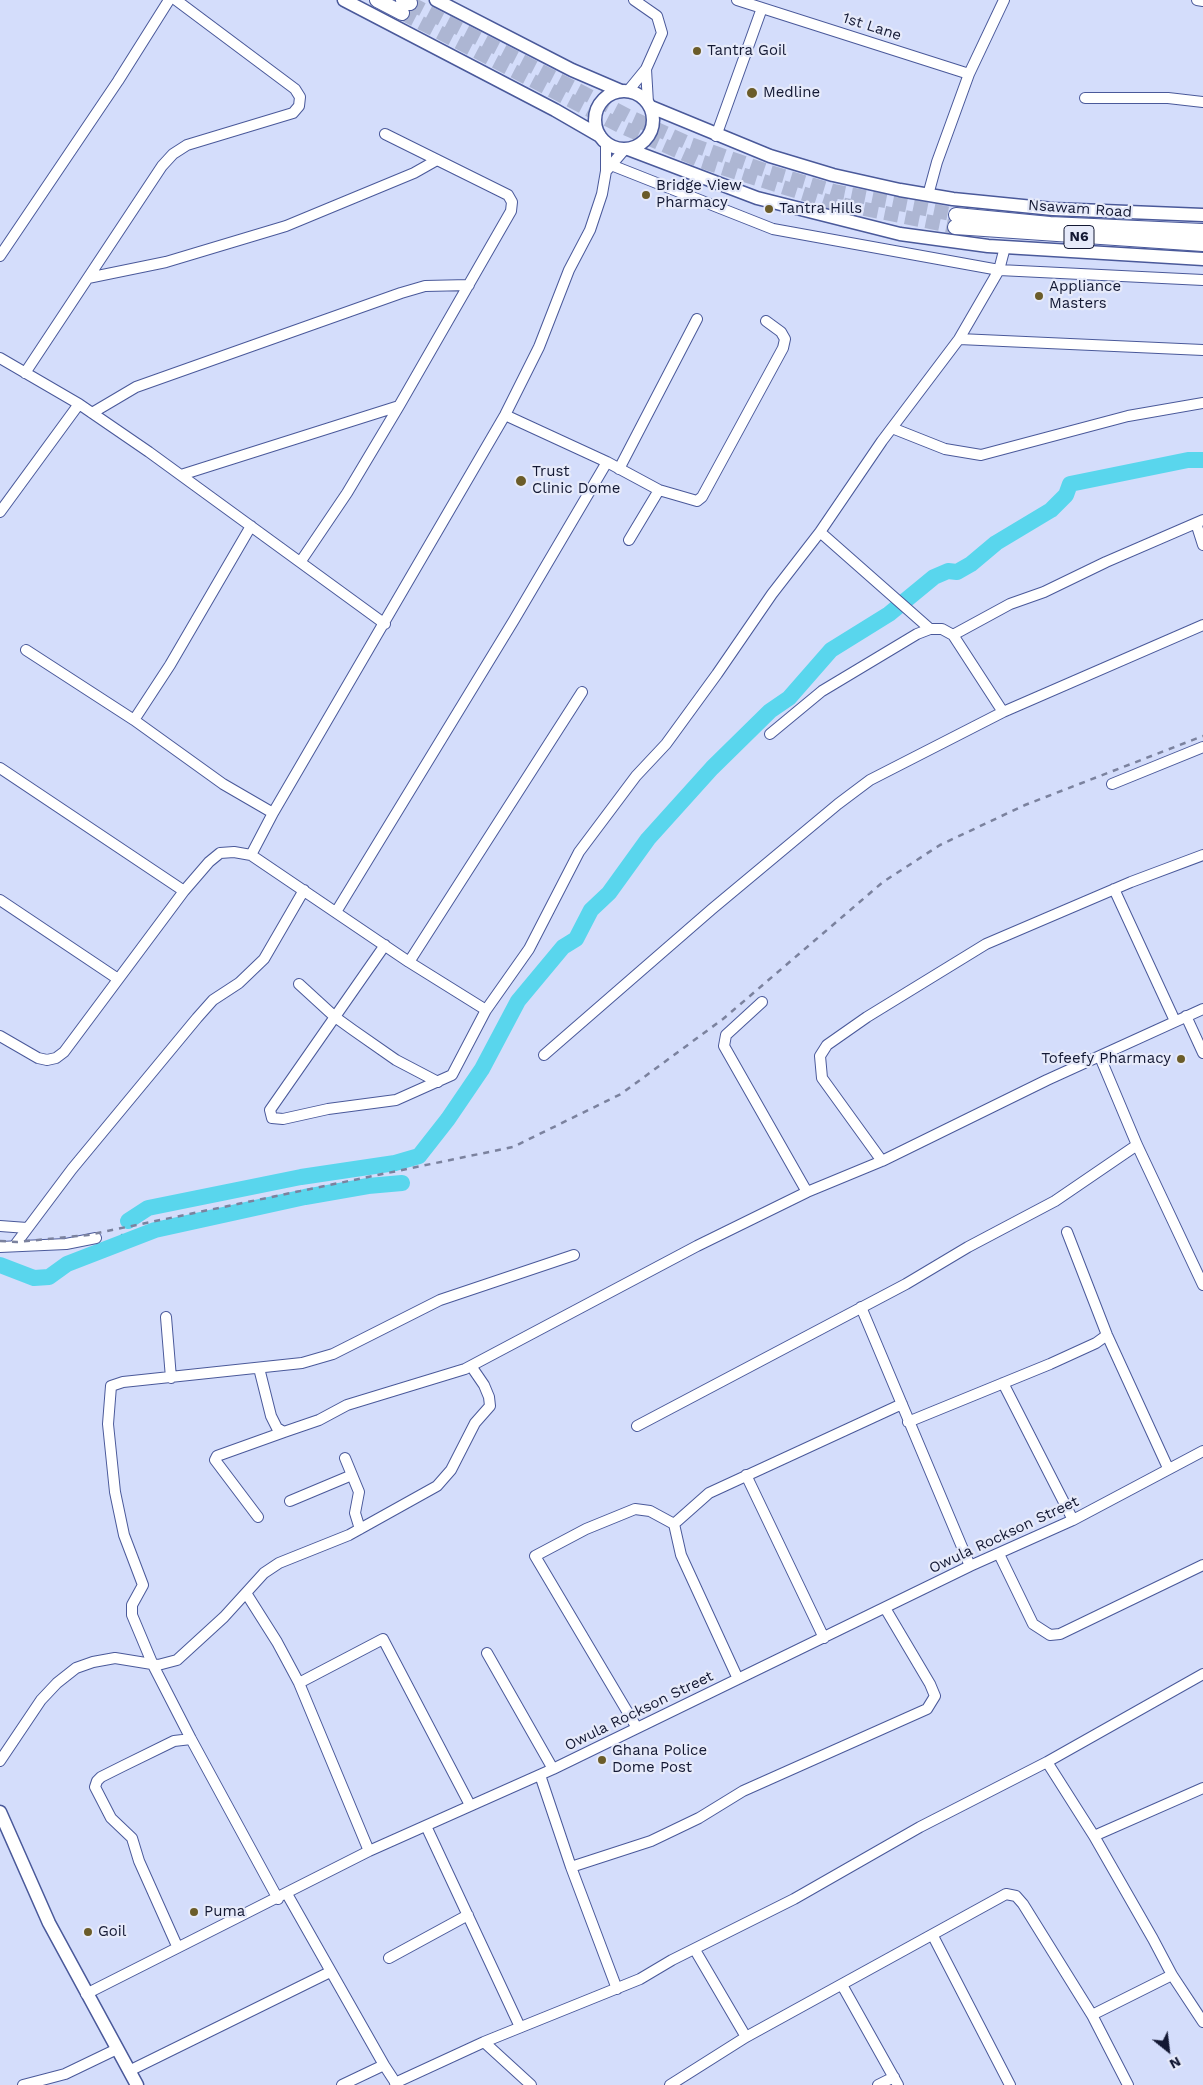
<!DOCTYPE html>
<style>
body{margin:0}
#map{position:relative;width:1203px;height:2085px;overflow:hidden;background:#d4ddfb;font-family:"Work Sans",sans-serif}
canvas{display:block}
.north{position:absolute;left:1143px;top:2025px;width:50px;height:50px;-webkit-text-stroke:4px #e6eafa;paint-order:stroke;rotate:151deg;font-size:14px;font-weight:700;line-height:20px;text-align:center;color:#131833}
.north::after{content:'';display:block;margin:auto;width:18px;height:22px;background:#131833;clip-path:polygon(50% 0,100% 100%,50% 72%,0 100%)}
</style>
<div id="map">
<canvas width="1203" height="2085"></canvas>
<div class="north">N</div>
</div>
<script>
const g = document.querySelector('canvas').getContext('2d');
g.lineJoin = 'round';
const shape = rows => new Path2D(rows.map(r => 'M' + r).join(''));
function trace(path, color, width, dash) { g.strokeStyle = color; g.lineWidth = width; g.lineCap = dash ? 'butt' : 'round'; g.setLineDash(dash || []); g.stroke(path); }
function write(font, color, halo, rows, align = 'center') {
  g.font = font + ' "Work Sans",sans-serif'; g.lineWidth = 4.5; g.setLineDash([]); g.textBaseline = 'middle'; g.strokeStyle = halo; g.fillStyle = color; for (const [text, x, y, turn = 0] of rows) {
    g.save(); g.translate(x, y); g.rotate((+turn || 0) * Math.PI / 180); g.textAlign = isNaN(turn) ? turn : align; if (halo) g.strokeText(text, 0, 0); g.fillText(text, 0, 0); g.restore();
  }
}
const stream = shape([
 [122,1235,128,1241]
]);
const river = shape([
 [128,1221,148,1208,301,1177,395,1163,419,1156,448,1119,482,1069,518,1001,563,947,576,939,591,910,609,893,648,839,712,768,770,711,789,698,831,650,889,614,934,577,948,571,957,572,971,564,996,543,1051,510,1066,495,1070,484,1188,460,1203,460],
 [0,1265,34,1278,49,1277,67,1264,155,1230,305,1197,368,1186,402,1183]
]);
const highwayTunnel = shape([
 [410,3,630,117,690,144,770,172,834,191,956,215],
 [402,13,620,126,700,161,830,202,955,227]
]);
const minor = shape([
 [737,0,969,74],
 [1197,0,1203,1],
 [646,69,648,103],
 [628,91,646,69,662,33,657,16,634,0],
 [1085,98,1168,98,1203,102],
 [716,136,762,8],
 [606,163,773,229,795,233,999,270,1203,280],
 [607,170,624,150],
 [928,195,937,162,969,74,1004,0],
 [0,256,118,81,169,0],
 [88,278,166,262,286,226,414,173,437,160],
 [959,339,1203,350],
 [0,358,79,404,149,452,385,624],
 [25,373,162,166,173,154,187,145,293,113,299,106,300,97,295,89,176,0],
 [92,413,136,387,401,293,425,286,469,285],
 [505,415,607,462,659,490,697,501,702,497,783,348,785,339,781,332,766,321],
 [892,428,945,449,981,455,1128,416,1203,403],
 [619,469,697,319],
 [181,475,399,406],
 [0,512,79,404],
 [1196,523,1203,545],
 [820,532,930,629],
 [629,540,659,490],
 [301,561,347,493,399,406,511,211,512,202,508,195,385,134],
 [953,635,1003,712],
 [26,650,134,720,223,784,273,813],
 [134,720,170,665,251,526],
 [770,734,822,691,917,634,930,629,942,629,953,635,1010,604,1044,592,1106,562,1203,520],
 [0,768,184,891],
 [1112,784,1203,747],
 [251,855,273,813,505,415,539,347,569,270,590,230,602,194,606,171,606,143],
 [1114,889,1175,1021],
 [0,900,118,979],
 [336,912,514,620,607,462],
 [385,945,270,1110,272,1118,283,1119,328,1109,396,1100,452,1075,486,1010,529,949,579,852,636,776,666,744,717,674,772,594,820,532,882,441,959,339,999,270,1005,247],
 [409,962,582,692],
 [299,984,335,1017,353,1030,396,1060,438,1082],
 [762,1002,726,1035,724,1046,807,1192],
 [1186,1016,1203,1053],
 [0,1036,38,1058,47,1060,56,1058,64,1052,184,891,209,862,220,853,234,852,251,855,409,962,486,1010],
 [544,1055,712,909,838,804,870,780,1003,712,1203,625],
 [1100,1057,1137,1145,1203,1285],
 [882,1161,822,1078,820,1056,827,1045,867,1017,986,944,1131,882,1203,855],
 [0,1226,27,1228],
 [1067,1232,1107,1335,1168,1468],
 [15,1245,72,1169,197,1018,213,1000,239,983,264,959,304,890],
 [0,1247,66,1244,96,1238],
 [861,1307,970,1566],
 [166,1317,171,1378],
 [259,1368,271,1416,277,1428,284,1432,319,1420,347,1405,465,1369,697,1246,807,1192,882,1161,1047,1080,1203,1009],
 [1003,1383,1073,1520],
 [908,1422,1050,1364,1096,1343,1107,1335],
 [637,1426,906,1284,968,1247,1055,1201,1137,1145],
 [345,1458,359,1492,355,1513,360,1529],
 [746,1475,824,1638],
 [290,1501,352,1475],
 [258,1517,215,1460,217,1456,284,1432],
 [999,1554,1033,1624,1050,1635,1060,1634,1203,1565],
 [246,1593,277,1642,299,1683,369,1851],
 [487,1653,553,1769],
 [738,1679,681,1555,674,1524,709,1493,902,1404],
 [299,1683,383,1639,470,1805],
 [637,1728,535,1556,586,1529,635,1509,650,1511,674,1524],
 [0,1761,41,1700,57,1683,76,1668,93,1662,115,1658,158,1665,177,1660,224,1617,264,1573,279,1563,349,1535,437,1486,451,1470,475,1423,490,1406,489,1397,484,1385,471,1366],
 [1047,1762,1094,1836,1153,1939,1172,1975,1203,2022],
 [540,1775,571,1867,617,1989],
 [426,1826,520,2027],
 [1094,1836,1203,1788],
 [571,1867,651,1841,699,1818,743,1791,927,1709,935,1696,930,1684,885,1608],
 [287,1894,384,2065,397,2085],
 [278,1899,191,1739,153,1665,132,1615,132,1605,143,1585,124,1535,115,1492,108,1424,111,1386,123,1382,302,1363,333,1354,440,1300,574,1255],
 [933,1936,1010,2085],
 [177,1946,139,1861,132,1838,111,1818,95,1787,97,1781,101,1777,123,1766,174,1741,191,1739],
 [695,1950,746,2037],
 [389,1958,468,1915],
 [842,1985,898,2085],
 [86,1994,369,1851,553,1769,970,1566,1073,1520,1203,1451],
 [1092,2015,1172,1975],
 [484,2042,531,2085],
 [129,2071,330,1972],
 [395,2083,484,2042,640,1979,672,1960,794,1899,920,1827,1047,1762,1203,1674],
 [23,2085,65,2074,117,2049],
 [342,2085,384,2065],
 [670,2085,746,2037,1006,1894,1016,1896,1023,1904,1092,2015,1128,2085],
 [878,2085,894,2077]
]);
const major = shape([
 [344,0,555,110,600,136],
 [436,0,572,70,621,91],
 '595 120a29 29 0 1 1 58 0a29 29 0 1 1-58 0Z',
 [651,107,770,156,833,175,900,190,953,199,1053,209,1203,215],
 [628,149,757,198,900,234,988,246,1203,259],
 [0,1812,49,1923,137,2085]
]);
const highway = shape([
 [377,0,402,13],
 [403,0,410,3],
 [956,215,1050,224,1203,231],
 [955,227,1203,244]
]);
const rail = shape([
 [0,1241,17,1242,88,1235,513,1147,621,1094,723,1019,883,882,940,845,1025,805,1203,736]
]);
const markers = [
 [697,51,5,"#6b5c29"],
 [752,93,6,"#6b5c29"],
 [646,195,5,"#6b5c29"],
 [769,209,5,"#6b5c29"],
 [1039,296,5,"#6b5c29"],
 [521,481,6,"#6b5c29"],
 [1181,1059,5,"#6b5c29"],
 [602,1760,5,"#6b5c29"],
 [194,1912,5,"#6b5c29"],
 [88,1932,5,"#6b5c29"]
];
const shields = [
 [1079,237,30]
];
const shieldNames = [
 ["N6",1079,237]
];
const streetNames = [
 ["1st Lane",872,27,18],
 ["Nsawam Road",1080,209,4],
 ["Owula Rockson Street",1004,1535,-25],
 ["Owula Rockson Street",639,1711,-26]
];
const poiNames = [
 ["Tantra Goil",707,51],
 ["Medline",763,93],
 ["Bridge View",656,186],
 ["Pharmacy",656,203],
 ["Tantra Hills",779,209],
 ["Appliance",1049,287],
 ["Masters",1049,304],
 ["Trust",532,472],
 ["Clinic Dome",532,489],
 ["Tofeefy Pharmacy",1171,1059,"right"],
 ["Ghana Police",612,1751],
 ["Dome Post",612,1768],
 ["Puma",204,1912],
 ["Goil",98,1932]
];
trace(stream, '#449db5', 2.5);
trace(river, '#59d6ed', 16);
trace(highwayTunnel, '#adb6d3', 14, [14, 7]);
trace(minor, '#4a599a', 12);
trace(major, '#4a599a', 15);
trace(highway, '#4a599a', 16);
trace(minor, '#fff', 10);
trace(major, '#fff', 12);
trace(highway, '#fff', 14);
trace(rail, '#7b829e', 2.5, [6, 6]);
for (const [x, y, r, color] of markers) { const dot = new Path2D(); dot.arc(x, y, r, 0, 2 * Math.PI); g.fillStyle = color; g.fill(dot); trace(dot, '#e6eafa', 2); }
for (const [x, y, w] of shields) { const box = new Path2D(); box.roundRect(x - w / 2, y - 11.5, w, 23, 4); g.fillStyle = '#e6eafa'; g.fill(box); trace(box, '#131833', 1); }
write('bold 14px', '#131833', null, shieldNames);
write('15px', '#131833', '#e6eafa', streetNames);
write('15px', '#131833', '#e6eafa', poiNames, 'left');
</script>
